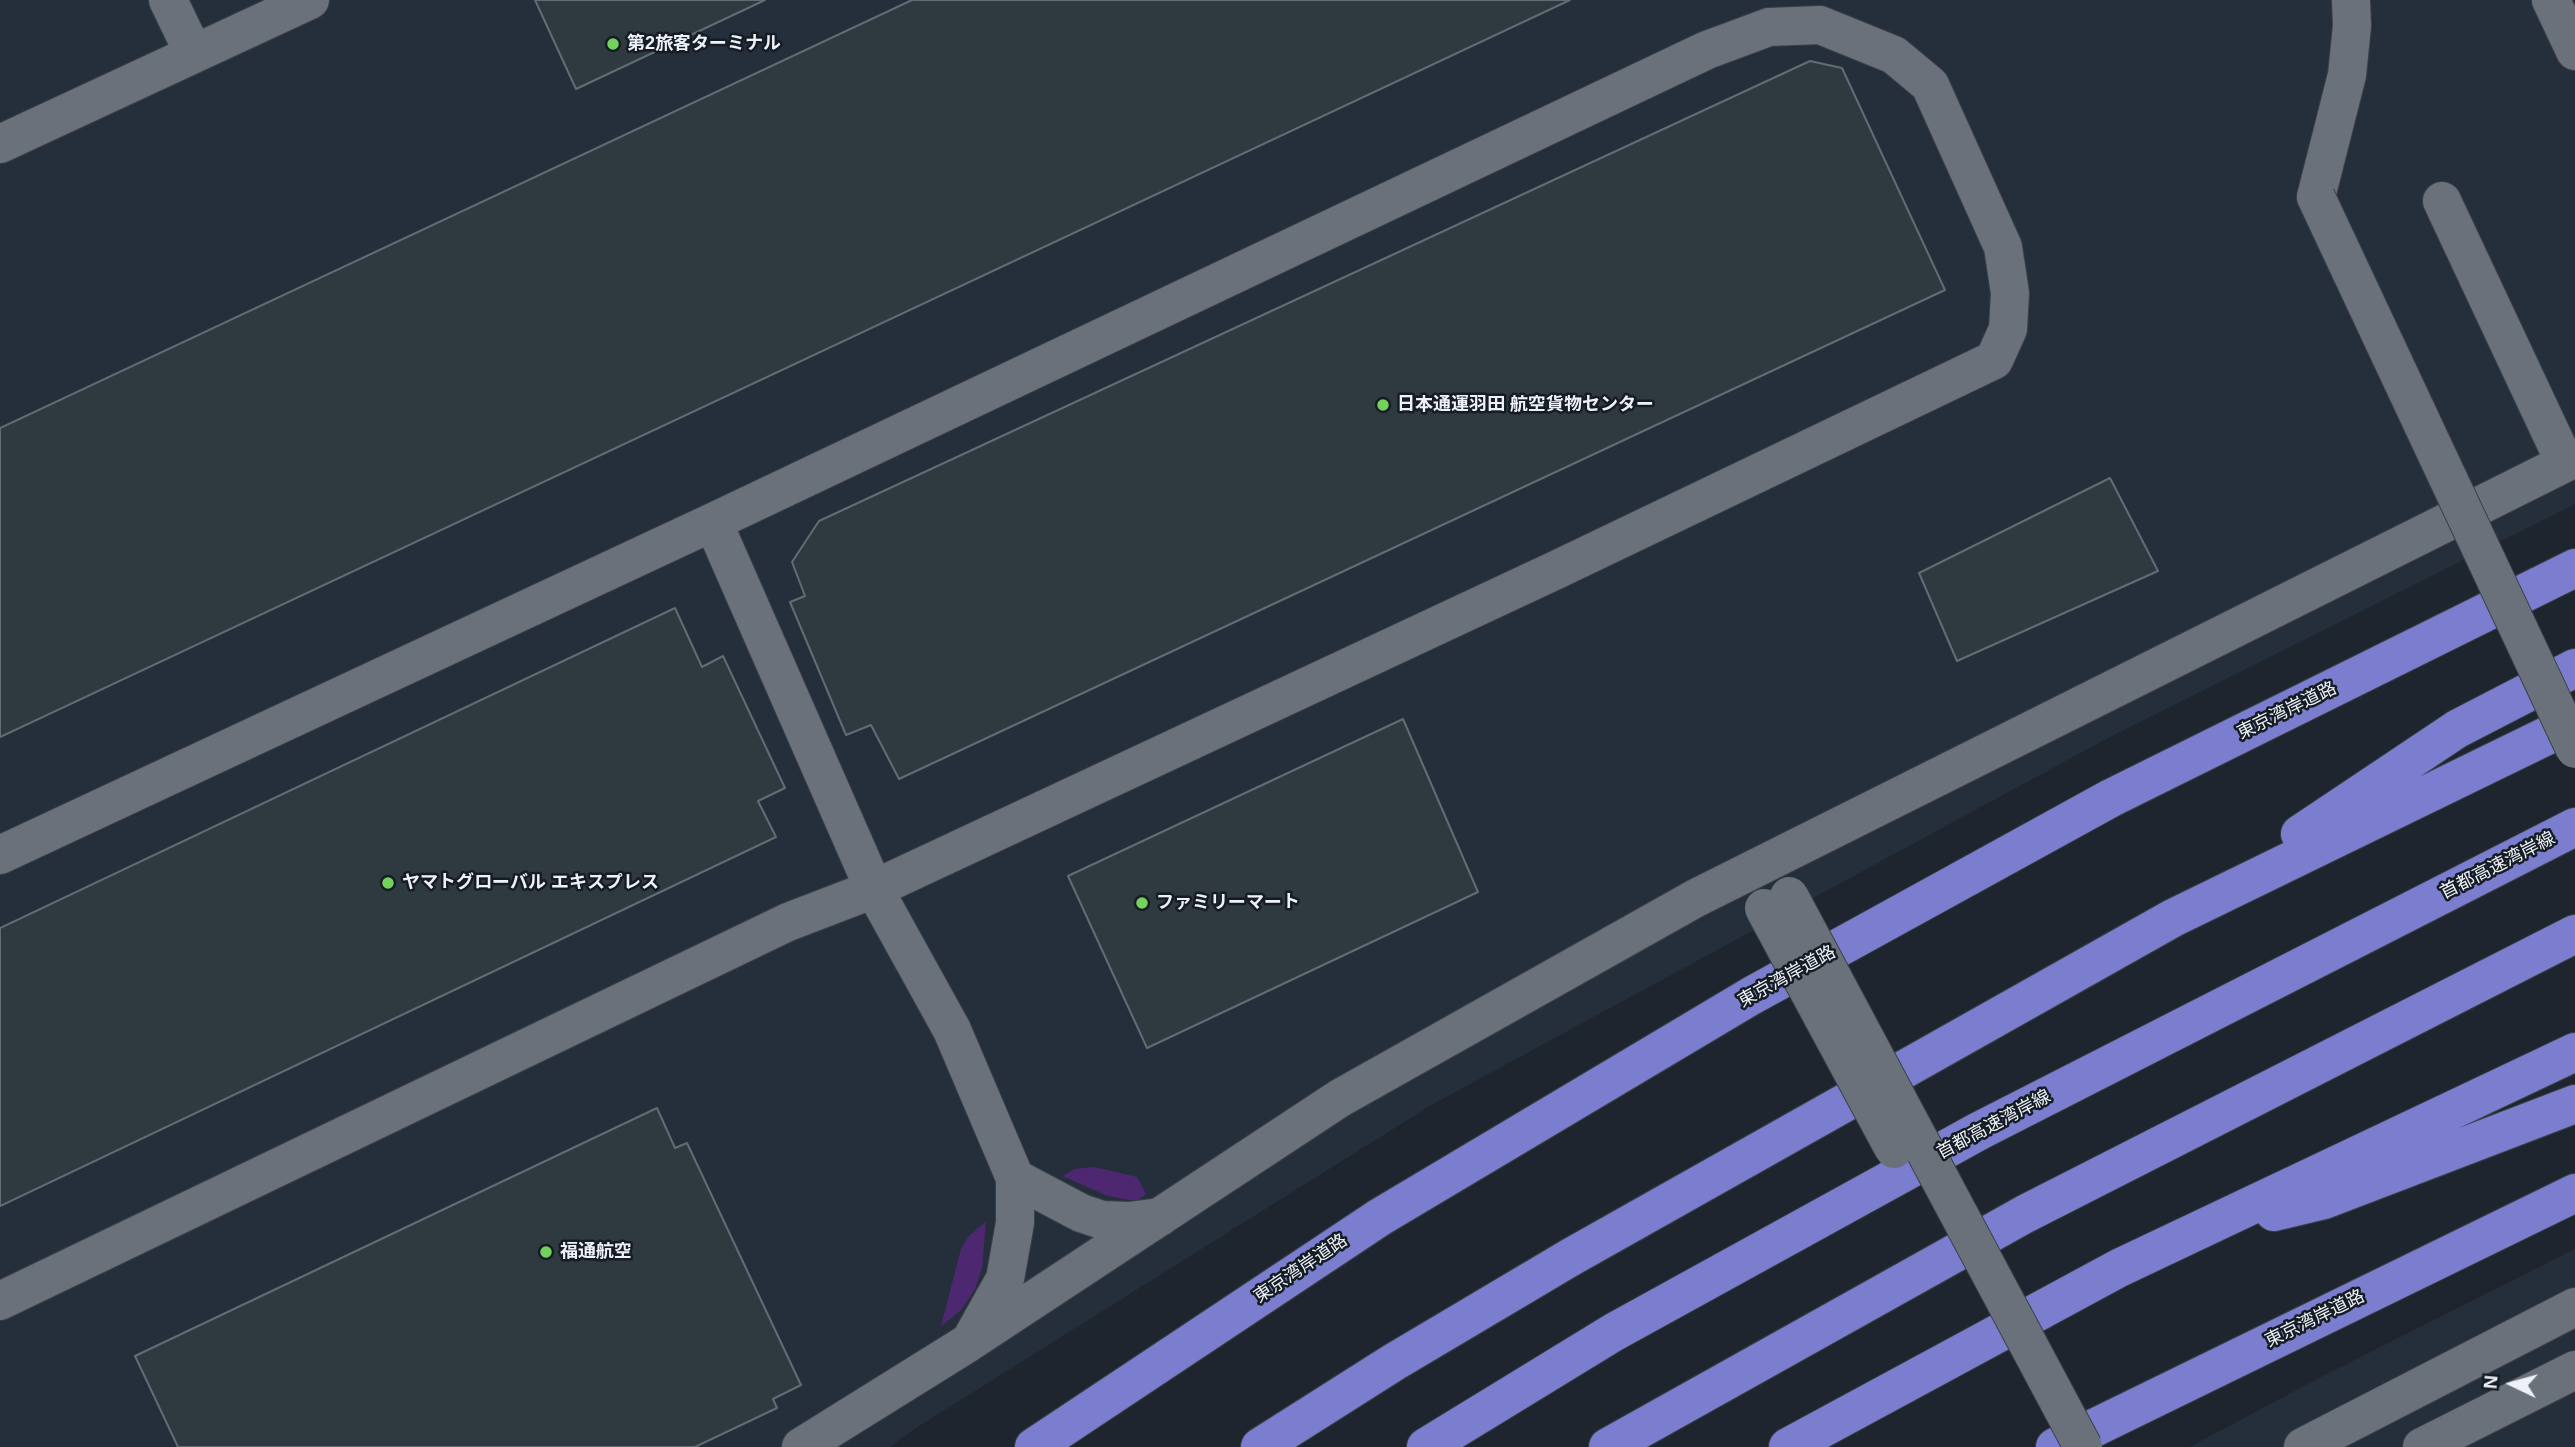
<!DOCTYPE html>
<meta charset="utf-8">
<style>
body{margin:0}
#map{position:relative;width:2575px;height:1447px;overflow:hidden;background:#1f252e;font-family:Arial,sans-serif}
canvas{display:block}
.north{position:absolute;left:2477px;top:1349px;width:70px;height:70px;-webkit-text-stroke:5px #161c24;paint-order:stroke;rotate:275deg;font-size:19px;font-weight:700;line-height:28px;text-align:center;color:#eef2f8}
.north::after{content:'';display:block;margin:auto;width:24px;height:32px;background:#eef2f8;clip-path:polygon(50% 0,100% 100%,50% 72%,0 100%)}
</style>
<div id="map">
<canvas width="2575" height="1447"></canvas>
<div class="north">N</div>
</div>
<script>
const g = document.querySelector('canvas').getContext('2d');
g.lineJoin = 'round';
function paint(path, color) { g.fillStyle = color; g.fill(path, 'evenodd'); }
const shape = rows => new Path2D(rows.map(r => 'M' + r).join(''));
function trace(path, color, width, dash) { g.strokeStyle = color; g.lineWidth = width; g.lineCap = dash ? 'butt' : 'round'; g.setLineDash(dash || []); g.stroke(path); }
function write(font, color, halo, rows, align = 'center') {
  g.font = font + ' Arial,"Noto Sans JP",sans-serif'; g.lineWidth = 5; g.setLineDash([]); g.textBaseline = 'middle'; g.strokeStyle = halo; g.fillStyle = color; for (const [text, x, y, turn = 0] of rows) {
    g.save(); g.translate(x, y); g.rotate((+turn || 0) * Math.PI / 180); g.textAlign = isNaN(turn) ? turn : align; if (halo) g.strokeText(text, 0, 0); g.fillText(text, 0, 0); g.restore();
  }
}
const built = shape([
 [0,0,2575,0,2575,504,2108,738,1433,1104,914,1429,890,1447,0,1447],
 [2575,1249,2575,1447,2190,1447,2319,1378]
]);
const green = shape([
 [1094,1167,1137,1177,1146,1194,1136,1201,1108,1196,1062,1176,1075,1169],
 [986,1221,982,1268,975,1289,961,1310,941,1326,961,1249,968,1237]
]);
const building = shape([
 [535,0,765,0,576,89,535,0],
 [912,0,1570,0,0,737,0,428,912,0],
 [1810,61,1842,68,1945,290,899,779,871,725,846,735,790,602,805,596,792,562,819,521,1810,61],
 [2110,478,2158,571,1957,661,1919,573,2110,478],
 [675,608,702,667,723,656,785,788,758,801,776,837,0,1206,0,928,675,608],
 [1403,719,1478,892,1147,1048,1068,876,1403,719],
 [657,1108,675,1148,687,1143,801,1385,773,1399,777,1408,695,1447,178,1447,135,1356,657,1108]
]);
const minor = shape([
 [168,0,194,54],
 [2551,0,2575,51],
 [0,144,310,0],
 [2316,197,2347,75,2352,26,2351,0],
 [2442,201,2565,463],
 [713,522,874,889,952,1030,1015,1178,1015,1223,1005,1279,973,1336],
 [0,855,713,522,1707,50,1769,27,1820,25,1894,55,1930,85,2003,247,2010,293,2008,329,1994,360,1556,570,874,889,788,922,0,1301],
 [1015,1178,1081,1213,1102,1220,1129,1221,1160,1217],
 [801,1447,968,1343,1340,1098,1696,898,2575,458],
 [2303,1447,2575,1307],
 [2422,1447,2575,1370]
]);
const highway = shape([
 [2300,834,2457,729,2575,668],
 [2274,1212,2324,1200,2575,1104],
 [1034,1447,1380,1217,1751,996,2111,798,2575,568],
 [1260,1447,1394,1362,1571,1257,2173,918,2575,722],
 [1426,1447,1614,1332,1979,1131,2575,827],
 [1608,1447,2025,1214,2575,934],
 [1788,1447,2119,1268,2575,1052],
 [2055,1447,2575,1193]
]);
const minorBridge = shape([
 [2316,197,2575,749],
 [1789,896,2083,1447],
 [1764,908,1894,1149]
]);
const markers = [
 [613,44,7,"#72d25d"],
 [1383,405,7,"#72d25d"],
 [388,883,7,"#72d25d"],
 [1142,903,7,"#72d25d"],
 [546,1252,7,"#72d25d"]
];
const poiNames = [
 ["第2旅客ターミナル",627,44],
 ["日本通運羽田 航空貨物センター",1397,405],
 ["ヤマトグローバル エキスプレス",402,883],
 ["ファミリーマート",1156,903],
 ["福通航空",560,1252]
];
const streetNames = [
 ["東京湾岸道路",2287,711,-26],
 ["首都高速湾岸線",2498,866,-27],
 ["東京湾岸道路",1787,977,-29],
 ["首都高速湾岸線",1994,1125,-28],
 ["東京湾岸道路",1301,1269,-34],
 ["東京湾岸道路",2315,1319,-26]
];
paint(built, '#252f3c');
paint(green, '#4d2871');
paint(building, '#2f3a40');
trace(building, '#616d74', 2);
trace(minor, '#3b4048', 40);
trace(highway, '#3b4048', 40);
trace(minor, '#6a717b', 38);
trace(highway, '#7b7dcf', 38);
trace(minorBridge, '#3b4048', 40, []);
trace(minorBridge, '#6a717b', 38);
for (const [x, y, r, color] of markers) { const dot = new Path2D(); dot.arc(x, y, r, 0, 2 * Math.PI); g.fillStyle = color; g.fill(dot); trace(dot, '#161c24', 2.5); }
write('bold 18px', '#eef2f8', '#161c24', poiNames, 'left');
write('18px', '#eef2f8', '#161c24', streetNames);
</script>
